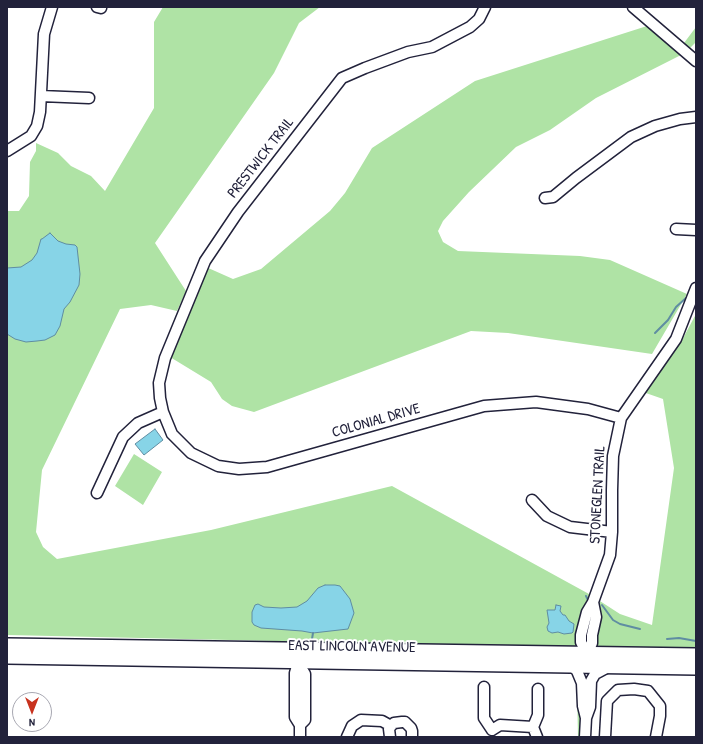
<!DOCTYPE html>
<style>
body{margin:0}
#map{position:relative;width:703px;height:744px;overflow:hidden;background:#fff;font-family:"Patrick Hand",sans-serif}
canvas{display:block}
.frame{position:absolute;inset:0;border:8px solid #22223b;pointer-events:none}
.north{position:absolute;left:12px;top:692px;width:40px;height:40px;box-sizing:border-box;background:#fff;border:1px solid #a7a7b1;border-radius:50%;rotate:180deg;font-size:11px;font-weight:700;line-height:16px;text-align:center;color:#22223b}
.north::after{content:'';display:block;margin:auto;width:14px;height:18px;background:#c8321e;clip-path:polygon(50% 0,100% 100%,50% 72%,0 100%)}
</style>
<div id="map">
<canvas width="703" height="744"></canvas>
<div class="frame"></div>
<div class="north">N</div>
</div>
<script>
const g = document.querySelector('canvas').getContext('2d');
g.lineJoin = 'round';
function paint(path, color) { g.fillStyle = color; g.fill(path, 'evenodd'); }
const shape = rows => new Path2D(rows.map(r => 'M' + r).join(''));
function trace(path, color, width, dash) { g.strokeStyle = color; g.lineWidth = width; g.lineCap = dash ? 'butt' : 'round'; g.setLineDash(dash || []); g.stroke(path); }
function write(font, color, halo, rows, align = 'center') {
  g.font = font + ' "Patrick Hand",sans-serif'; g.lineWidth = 4; g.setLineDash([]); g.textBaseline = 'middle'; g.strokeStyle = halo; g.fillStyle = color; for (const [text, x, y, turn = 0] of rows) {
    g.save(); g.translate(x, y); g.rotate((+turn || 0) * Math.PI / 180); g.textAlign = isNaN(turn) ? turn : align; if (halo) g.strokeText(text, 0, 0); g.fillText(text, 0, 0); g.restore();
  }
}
const green = shape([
 [163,7,320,7,299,23,274,73,155,243,186,291,177,311,151,305,120,309,42,470,36,532,43,547,57,559,211,530,392,486,589,594,620,614,652,625,674,468,663,399,643,392,681,342,696,314,696,651,612,649,577,651,579,681,581,685,580,737,578,737,577,688,573,650,588,648,7,635,7,211,19,211,29,196,30,162,36,151,36,143,58,153,71,166,91,176,105,191,154,108,154,22],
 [647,26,681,55,596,98,550,130,516,147,469,192,443,221,438,231,443,242,458,251,580,256,610,260,687,294,652,354,508,333,471,331,254,412,232,406,222,399,211,382,170,357,206,267,233,279,261,269,330,211,345,193,372,148,475,81],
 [696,27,696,42,690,48,684,43],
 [134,454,162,472,143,505,115,486]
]);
const water = shape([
 [50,233,58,241,66,244,75,245,77,247,80,274,79,285,70,302,64,309,60,326,55,335,45,340,37,341,26,342,15,339,7,334,7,268,21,267,32,260,37,253,41,239,42,239,50,233],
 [155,429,163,440,144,455,135,444,155,429],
 [325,585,335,585,340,586,350,599,354,613,348,629,313,633,302,631,261,628,254,625,252,622,252,612,255,605,258,604,264,607,281,608,297,607,307,601,318,588,325,585],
 [556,605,561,606,560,611,563,615,565,615,569,621,574,624,573,632,572,633,564,634,558,632,552,633,548,631,547,627,549,623,547,610,555,610,556,605]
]);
const stream = shape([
 [655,333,668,320,676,307,686,298],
 [586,596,588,600],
 [602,605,613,620,620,624,640,629],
 [312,639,313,633],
 [667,639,679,638,696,641]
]);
const minor = shape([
 [97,7,101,8],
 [485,7,479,19,470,27,432,47,408,52,365,68,342,78,238,212,205,261,165,358,159,383,160,398,163,412,172,434,191,453,218,466,239,469,267,467,484,406,536,402,588,409,621,418],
 [633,7,696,61],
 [41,96,89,98],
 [7,151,31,136,37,126,40,112,44,34,52,7],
 [545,198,553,197,576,178,631,137,655,126,680,119,696,117],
 [676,229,696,230],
 [97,493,123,437,138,423,163,412],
 [532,500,547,516,570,527,612,532],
 [587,654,581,642,581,635,587,612,593,602,610,555,612,532,612,490,613,456,621,418,676,339,696,288],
 [298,656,298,663,295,673,295,717,300,725,300,737],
 [587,659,587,654,592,643,592,635,596,617,593,602],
 [298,663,305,674,305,720,300,725],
 [573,667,577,671,582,683,583,706,586,718,585,737],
 [484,687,484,718,492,730],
 [586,718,590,707,591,681,595,674,608,667],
 [533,727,538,715,538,689],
 [492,730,500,725,533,727,537,737],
 [347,737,352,726,361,720,382,721,391,726],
 [390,737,389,729,391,726,394,723,402,722,405,722,411,728,412,731,412,737],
 [605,737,607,701,618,690,634,689,648,691,660,706,660,716,656,737]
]);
const major = shape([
 [7,645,696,655],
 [7,657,696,668]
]);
const streetNames = [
 ["PRESTWICK TRAIL",261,158,-52],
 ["COLONIAL DRIVE",376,421,-16],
 ["STONEGLEN TRAIL",598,495,-87],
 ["EAST LINCOLN AVENUE",352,647,1]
];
paint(green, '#afe3a5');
paint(water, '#87d4e7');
trace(water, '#5f8da2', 1);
trace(stream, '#5f8da2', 2);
trace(minor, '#22223b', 13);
trace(major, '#22223b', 16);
trace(minor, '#fff', 10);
trace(major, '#fff', 13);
write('15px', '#22223b', '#fff', streetNames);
</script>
